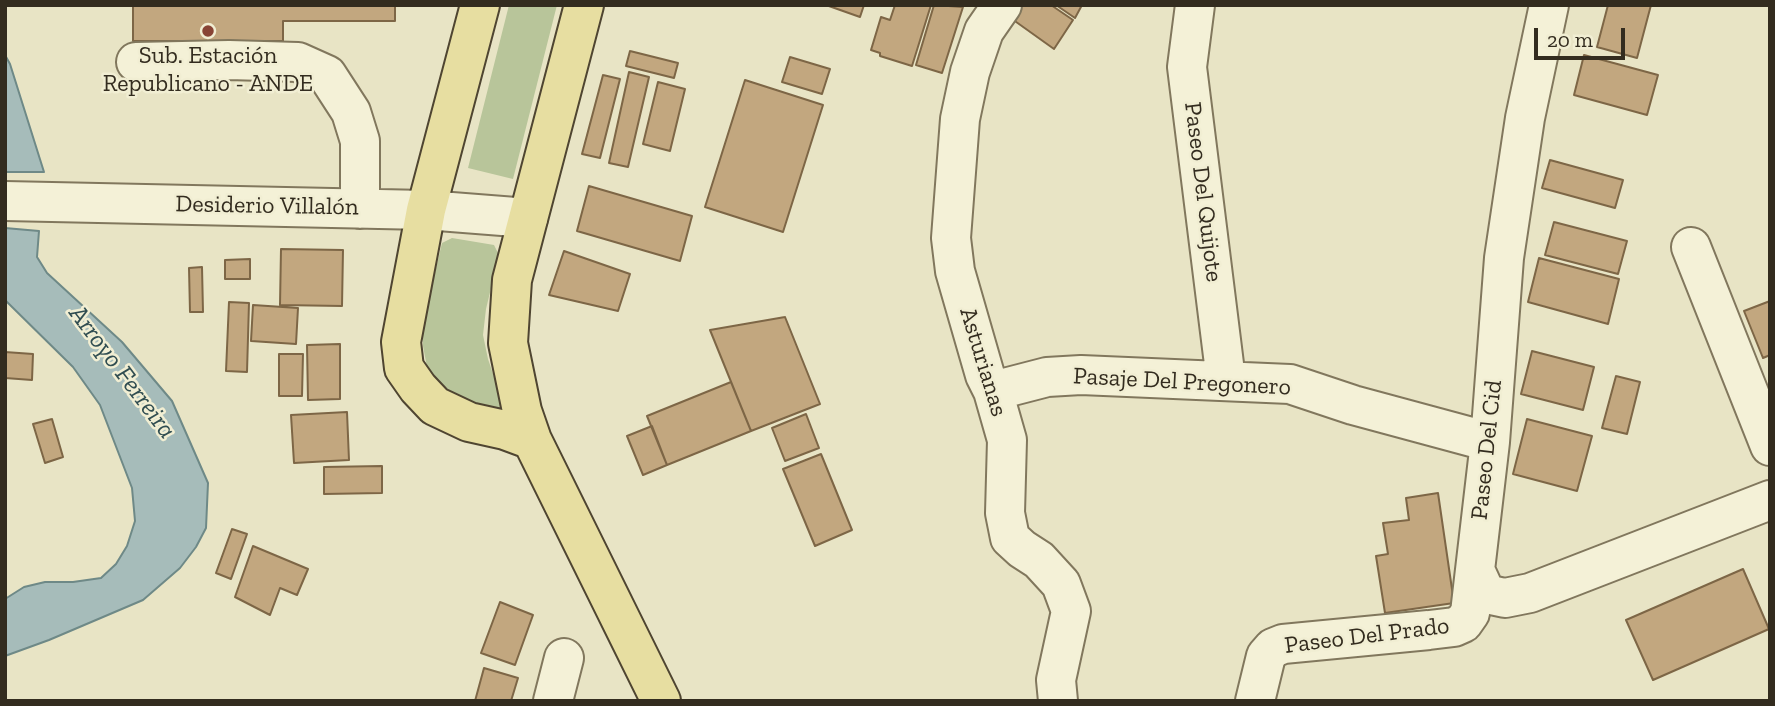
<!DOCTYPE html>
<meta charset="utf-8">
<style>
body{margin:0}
#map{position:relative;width:1775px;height:706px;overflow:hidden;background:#e8e4c5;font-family:"Zilla Slab",serif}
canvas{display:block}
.frame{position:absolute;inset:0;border:7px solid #332c1f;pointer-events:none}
.scale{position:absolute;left:1534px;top:28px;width:91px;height:32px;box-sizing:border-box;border:4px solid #332c1f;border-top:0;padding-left:9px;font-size:21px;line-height:24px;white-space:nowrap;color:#332c1f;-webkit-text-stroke:5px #f1eed3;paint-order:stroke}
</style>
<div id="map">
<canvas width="1775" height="706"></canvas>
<div class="frame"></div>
<div class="scale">20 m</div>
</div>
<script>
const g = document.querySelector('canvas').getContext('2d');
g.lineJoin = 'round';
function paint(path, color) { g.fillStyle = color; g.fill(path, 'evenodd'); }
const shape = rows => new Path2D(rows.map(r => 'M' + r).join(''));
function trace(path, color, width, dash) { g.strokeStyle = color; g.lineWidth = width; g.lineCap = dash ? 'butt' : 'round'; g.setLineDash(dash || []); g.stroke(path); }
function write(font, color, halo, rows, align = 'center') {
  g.font = font + ' "Zilla Slab",serif'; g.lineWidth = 5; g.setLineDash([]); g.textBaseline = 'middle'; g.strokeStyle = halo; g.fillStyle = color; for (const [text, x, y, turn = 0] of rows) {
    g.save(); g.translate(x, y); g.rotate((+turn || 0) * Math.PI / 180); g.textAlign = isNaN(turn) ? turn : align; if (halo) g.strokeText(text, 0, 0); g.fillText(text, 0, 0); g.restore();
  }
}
const green = shape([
 [509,5,557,5,513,179,468,168],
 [452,238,494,245,499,255,486,309,483,335,488,359,505,409,504,415,463,399,442,386,427,367,423,346,423,323,442,243]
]);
const water = shape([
 [5,55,10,64,44,172,5,172,5,55],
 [5,228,39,231,37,257,47,273,122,342,172,401,208,483,206,528,196,547,180,568,143,600,49,640,5,656,5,599,24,587,45,582,73,582,101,578,116,564,127,546,135,521,132,488,100,405,73,367,5,300,5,228]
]);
const building = shape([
 [133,5,395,5,395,21,283,21,283,41,133,41,133,5],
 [826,5,864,5,860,17,826,5],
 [895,5,931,5,912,66,880,56,880,53,871,50,881,17,890,20,895,5],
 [934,5,963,7,942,73,916,65,934,5],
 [1022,5,1051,5,1073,20,1054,49,1012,19,1022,5],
 [1056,5,1082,5,1075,18,1056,5],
 [1608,5,1651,5,1637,58,1597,47,1608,5],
 [630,51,678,63,674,78,626,66,630,51],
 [1584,55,1658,75,1647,115,1574,95,1584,55],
 [790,57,830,69,822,94,782,82,790,57],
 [629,72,649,77,628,167,609,163,629,72],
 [603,75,620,79,600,158,582,154,603,75],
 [745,80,823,105,783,232,705,207,745,80],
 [658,82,685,89,670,151,643,144,658,82],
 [1550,160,1623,180,1615,208,1542,188,1550,160],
 [589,186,692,216,680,261,577,231,589,186],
 [1554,222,1627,241,1618,274,1545,255,1554,222],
 [281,249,343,250,342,306,280,305,281,249],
 [564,251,630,274,618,311,549,295,564,251],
 [1539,258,1619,279,1608,324,1528,302,1539,258],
 [250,259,250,279,225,279,225,260,250,259],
 [202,267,203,312,190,312,189,268,202,267],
 [1770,301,1770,355,1763,358,1744,311,1770,301],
 [229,302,249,303,247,372,226,371,229,302],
 [253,305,298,308,296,344,251,341,253,305],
 [785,317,820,404,751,431,710,330,785,317],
 [340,344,340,399,308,400,307,345,340,344],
 [1532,351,1594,367,1583,410,1521,394,1532,351],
 [5,352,33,354,32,380,5,378,5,352],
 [279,354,303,354,302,396,279,396,279,354],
 [1616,376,1640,382,1627,434,1602,428,1616,376],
 [731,382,751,431,667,465,647,416,731,382],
 [347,412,349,460,294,463,291,415,347,412],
 [806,414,819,448,785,461,772,428,806,414],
 [52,419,63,457,45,463,33,424,52,419],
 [1527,419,1592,436,1577,491,1513,474,1527,419],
 [652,426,667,465,643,475,627,436,652,426],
 [821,454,852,530,815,546,783,469,821,454],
 [382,466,382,493,324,494,324,467,382,466],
 [1438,493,1454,603,1385,613,1376,556,1388,554,1383,523,1409,520,1406,498,1438,493],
 [232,529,247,534,231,579,216,573,232,529],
 [253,546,308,569,297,595,280,588,270,615,235,597,253,546],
 [1743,569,1769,629,1653,680,1626,620,1743,569],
 [500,602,533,615,515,665,481,653,500,602],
 [484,668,518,678,511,701,475,701,484,668]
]);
const minor = shape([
 [1002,5,984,31,970,72,960,119,951,238,955,271,985,375,993,391,1007,440,1005,513,1010,538,1022,549,1039,560,1061,584,1071,611,1056,680,1058,701],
 [1195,5,1187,67,1226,380],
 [1549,5,1525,118,1504,258,1490,442,1475,570,1486,594,1505,598,1530,593,1770,500],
 [136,62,229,60,298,62,327,75,351,112,360,141,360,209],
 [5,201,426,210,528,218],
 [1691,247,1770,446],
 [993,391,1047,377,1081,375,1290,384,1353,405,1490,442],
 [553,701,564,658],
 [1255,701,1266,656,1273,648,1283,644,1429,630,1454,627,1463,623,1470,613,1475,570]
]);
const major = shape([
 [480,5,426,210,401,342,404,368,418,388,435,406,469,422,505,430,532,440],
 [584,5,512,280,508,343,522,411,532,440,661,701]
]);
const markers = [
 [208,31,7,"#884435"]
];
const poiNames = [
 ["Sub. Estación",208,56],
 ["Republicano - ANDE",208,84]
];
const streetNames = [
 ["Paseo Del Quijote",1203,192,83],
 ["Desiderio Villalón",267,206,1],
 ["Asturianas",983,362,73],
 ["Pasaje Del Pregonero",1182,382,3],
 ["Paseo Del Cid",1487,450,-84],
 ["Paseo Del Prado",1367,636,-7]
];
const waterNames = [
 ["Arroyo Ferreira",122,372,53]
];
paint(green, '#b8c59a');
paint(water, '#a6bcba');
trace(water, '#6e8987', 2);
paint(building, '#c2a77f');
trace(building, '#7d6646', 2);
trace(minor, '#81775d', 42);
trace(major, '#4f4531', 42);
trace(minor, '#f4f1d7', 38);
trace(major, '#e7dea1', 38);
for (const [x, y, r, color] of markers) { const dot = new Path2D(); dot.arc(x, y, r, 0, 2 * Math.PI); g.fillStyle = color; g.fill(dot); trace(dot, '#f1eed3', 2.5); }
write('24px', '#332c1f', '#f1eed3', poiNames);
write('24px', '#332c1f', '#f1eed3', streetNames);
write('italic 26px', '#304d51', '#f1eed3', waterNames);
</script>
